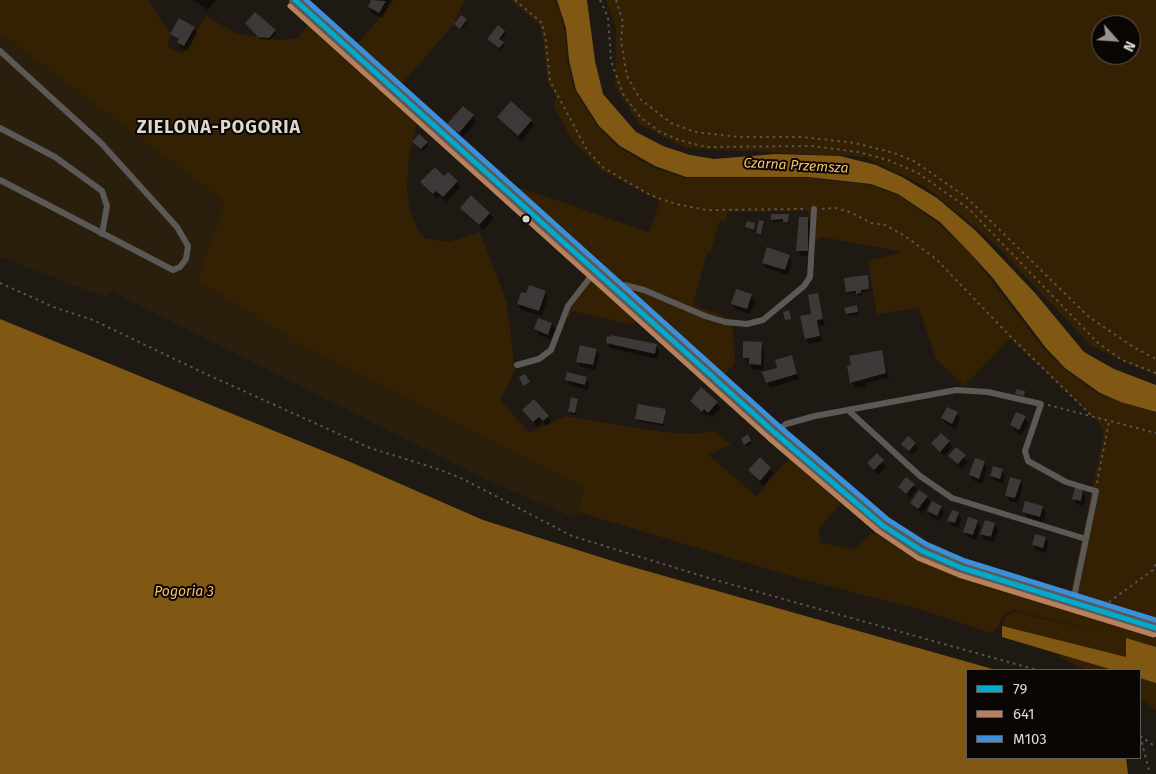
<!DOCTYPE html>
<style>
body{margin:0}
#map{position:relative;width:1156px;height:774px;overflow:hidden;background:#1e1913;font-family:"Fira Sans",sans-serif}
canvas{display:block}
.legend{position:absolute;left:966px;top:669px;width:175px;height:90px;box-sizing:border-box;background:#090603;border:1px solid #5e5a55;margin:0;padding:6px 9px;list-style:none;font-size:15px;color:#ddd7cf}
.legend li{display:flex;align-items:center;gap:10px;height:25px}
.legend b{width:25px;border:1px solid #5e5a55}
.north{position:absolute;left:1091px;top:15px;width:50px;height:50px;box-sizing:border-box;background:#090603;border:1px solid #5e5a55;border-radius:50%;rotate:116deg;font-size:14px;font-weight:700;line-height:20px;text-align:center;color:#ddd7cf}
.north::after{content:'';display:block;margin:auto;width:18px;height:22px;background:#9a948d;clip-path:polygon(50% 0,100% 100%,50% 72%,0 100%)}
</style>
<div id="map">
<canvas width="1156" height="774"></canvas>
<ul class="legend">
<li><b style="height:6px;background:#00a9ce"></b>79</li>
<li><b style="height:6px;background:#b6815c"></b>641</li>
<li><b style="height:6px;background:#3a90db"></b>M103</li>
</ul>
<div class="north">N</div>
</div>
<script>
const g = document.querySelector('canvas').getContext('2d');
g.lineJoin = 'round';
function paint(path, color) { g.fillStyle = color; g.fill(path, 'evenodd'); }
const shape = rows => new Path2D(rows.map(r => 'M' + r).join(''));
function trace(path, color, width, dash) { g.strokeStyle = color; g.lineWidth = width; g.lineCap = dash ? 'butt' : 'round'; g.setLineDash(dash || []); g.stroke(path); }
function write(font, color, halo, rows, align = 'center') {
  g.font = font + ' "Fira Sans",sans-serif'; g.lineWidth = 4; g.setLineDash([]); g.textBaseline = 'middle'; g.strokeStyle = halo; g.fillStyle = color; for (const [text, x, y, turn = 0] of rows) {
    g.save(); g.translate(x, y); g.rotate((+turn || 0) * Math.PI / 180); g.textAlign = isNaN(turn) ? turn : align; if (halo) g.strokeText(text, 0, 0); g.fillText(text, 0, 0); g.restore();
  }
}
const built = shape([
 [0,33,220,198,223,208,199,275,202,283,304,346,584,488,576,519,489,481,110,291,107,298,0,257]
]);
const green = shape([
 [0,0,148,0,170,33,168,48,182,53,206,16,236,33,279,40,298,38,308,25,417,123,409,155,407,191,410,211,420,234,425,238,448,242,480,232,507,303,515,370,500,400,529,432,566,416,663,432,697,434,714,431,731,444,709,455,756,496,789,458,841,504,819,528,821,543,854,549,870,534,877,534,912,556,953,575,1156,638,1156,711,1140,698,1140,670,1087,670,1058,657,1060,654,1002,637,1002,626,1006,615,1015,612,1111,634,1013,610,1006,613,1000,621,999,627,991,633,919,609,797,578,578,512,584,488,304,346,201,283,199,275,223,208,220,198,0,33],
 [394,0,465,0,454,24,399,87,355,47],
 [510,0,555,0,557,2,565,32,567,57,574,89,598,127,618,147,654,168,686,178,808,178,871,185,898,195,939,224,971,254,1044,349,1069,373,1098,394,1156,413,1156,623,1070,595,1104,433,1099,423,1010,339,964,386,936,359,919,308,877,314,868,261,903,252,822,237,816,240,808,211,728,212,725,222,720,221,710,254,707,253,693,305,732,319,735,363,721,379,552,226,554,223,552,219,532,202,529,205,514,191,518,187,649,232,660,201,602,171,572,140,553,105,556,97,548,84,543,39,539,24],
 [606,0,1156,0,1156,376,1091,346,993,242,926,187,865,157,685,148,639,124,615,86,616,27],
 [1101,25,1131,25,1131,55,1101,55],
 [590,280,635,321,633,325,572,311,569,318,567,316,569,311]
]);
const water = shape([
 [557,0,587,0,595,61,603,94,636,132,663,146,690,155,714,159,776,154,840,156,876,165,902,177,937,198,976,231,1035,293,1084,352,1114,369,1156,385,1156,412,1121,402,1100,393,1065,368,1046,348,992,277,971,254,940,222,898,194,871,184,808,177,686,177,655,166,620,146,599,126,576,90,569,60,566,28],
 [0,319,348,461,483,520,622,564,996,670,967,670,967,758,1126,758,1128,774,0,774],
 [1002,626,1126,657,1126,638,1156,647,1156,683,1140,678,1140,670,1113,670,1002,637]
]);
const shadow = shape([
 [192,0,216,0,208,10],
 [373,0,392,0,387,5,388,7,382,18,372,13,369,7],
 [466,20,467,23,461,30,455,24],
 [248,26,275,30,276,33,270,40,260,39],
 [194,28,197,33,187,51,181,48,179,40,171,34],
 [504,32,506,34,500,41,504,46,501,50,488,39],
 [473,116,476,122,462,138,449,124],
 [498,117,531,120,534,126,521,141],
 [427,142,428,145,423,151,415,144],
 [444,178,457,182,460,188,446,202,440,196,437,199,422,182],
 [461,208,490,213,493,219,483,230],
 [789,215,789,224,784,221,773,222,772,219],
 [807,218,811,224,810,256,801,256,798,250],
 [764,223,762,236,758,235,757,233],
 [755,224,755,232,746,227],
 [789,256,792,262,788,275,766,268,763,263],
 [867,276,870,291,862,292,862,295,859,296,857,293,849,294,847,292],
 [545,292,548,297,542,316,521,310,518,304],
 [817,295,825,325,819,326,822,341,809,344,806,338],
 [751,296,755,301,750,314,736,310,732,304],
 [846,309,857,309,858,315,848,316],
 [552,324,555,330,551,340,539,335,536,329],
 [607,343,656,345,659,350,658,359,610,348],
 [761,343,764,349,764,370,754,370,744,358],
 [596,350,599,355,596,370,581,367,578,361],
 [881,351,889,378,865,383,866,386,855,388,852,382],
 [791,357,799,379,770,388,764,373,778,369],
 [586,378,589,384,588,390,570,385,566,379],
 [577,400,576,415,570,414,569,412],
 [691,401,717,403,720,408,712,418,708,414,706,416],
 [524,410,548,416,551,422,547,426,542,422,537,427],
 [665,410,664,426,637,421,636,419],
 [957,413,960,419,955,429,945,423,942,418],
 [1025,417,1028,423,1022,435,1015,431,1012,425],
 [747,436,752,443,747,446,742,439],
 [949,441,952,447,944,456,933,444],
 [915,443,918,449,912,455,903,444],
 [956,449,968,462,962,469,950,456],
 [877,455,886,467,878,475,868,463],
 [984,462,987,468,982,484,974,481,970,475],
 [770,469,773,474,763,486,749,470],
 [1002,470,1005,476,1003,484,995,481,991,476],
 [1020,481,1023,486,1018,503,1009,501,1006,496],
 [914,485,917,490,910,498,900,487],
 [1082,491,1086,496,1083,506,1077,504,1074,499],
 [927,497,930,502,922,514,911,503],
 [941,507,944,513,940,521,931,517,928,511],
 [1042,507,1046,513,1043,522,1027,517,1023,511],
 [958,513,961,519,958,528,952,526,949,520],
 [977,521,980,527,976,540,968,537,965,531],
 [994,524,998,530,994,542,985,540,982,534],
 [1045,538,1048,543,1046,553,1036,550,1033,544]
]);
const stream = shape([
 [312,6,326,18],
 [335,26,355,45],
 [358,47,368,56],
 [388,74,407,91],
 [414,98,462,141],
 [472,149,529,201],
 [556,225,590,256],
 [595,261,615,279],
 [628,290,722,376]
]);
const building = shape([
 [371,0,386,1,379,13,368,7],
 [255,12,276,30,269,38,258,37,245,23],
 [461,15,467,19,460,29,454,24],
 [179,18,195,27,184,46,177,42,179,39,170,34],
 [498,25,505,31,499,39,504,42,499,48,487,39],
 [511,101,532,120,518,136,497,117],
 [463,106,474,115,459,133,447,124],
 [419,134,428,142,421,149,412,142],
 [435,167,444,176,448,172,458,181,443,197,436,191,433,194,420,182],
 [471,195,490,213,479,225,460,208],
 [771,214,789,214,788,222,783,222,783,219,771,220],
 [799,217,808,217,808,251,796,251],
 [759,220,764,221,761,235,756,233],
 [747,221,755,223,754,230,745,227],
 [767,247,790,255,785,270,762,263],
 [868,275,869,289,861,290,861,293,856,294,856,291,846,292,844,278],
 [529,285,546,291,539,311,517,304,521,292,526,293],
 [736,289,752,294,747,309,731,304],
 [818,293,823,319,817,320,820,336,805,339,800,316,811,314,808,295],
 [857,305,858,312,846,314,844,308],
 [789,310,791,319,785,320,783,312],
 [538,318,552,323,548,335,534,329],
 [611,335,657,344,655,354,606,343,607,336,611,337],
 [743,341,762,342,761,365,749,364,749,358,743,358],
 [580,345,597,349,593,365,576,362],
 [882,350,886,373,850,383,847,366,851,365,849,356],
 [792,355,797,374,766,383,762,372,777,368,775,360],
 [567,372,587,377,585,385,565,380],
 [525,374,530,382,523,386,519,377],
 [701,387,718,402,708,413,704,409,702,412,690,401],
 [1016,389,1025,391,1024,396,1015,394],
 [571,397,578,399,575,413,568,412],
 [534,399,549,416,543,421,539,417,533,422,522,410],
 [638,404,666,409,663,424,635,419],
 [947,407,958,412,952,424,941,418],
 [1016,412,1026,416,1019,430,1010,425],
 [941,433,950,441,940,452,931,443],
 [748,434,751,441,744,445,741,439],
 [908,436,916,443,909,451,901,444],
 [956,447,966,455,958,464,948,456],
 [877,453,884,460,874,470,867,463],
 [760,457,771,468,760,481,748,470],
 [975,458,985,461,979,479,969,475],
 [993,466,1003,469,1000,479,990,476],
 [906,477,915,484,906,494,898,487],
 [1010,477,1021,480,1015,498,1005,496],
 [1075,487,1083,490,1081,501,1072,499],
 [919,490,928,496,918,509,910,503],
 [932,501,942,506,937,516,927,511],
 [1025,501,1043,506,1040,517,1022,512],
 [952,510,959,512,955,523,947,521],
 [968,517,978,520,973,535,963,532],
 [985,520,995,523,991,537,980,534],
 [1035,534,1046,537,1043,548,1032,545]
]);
const path = shape([
 [515,0,542,23,546,41,550,81,587,150,604,168,650,195,676,204,707,210,805,209],
 [600,0,608,17,611,61,623,94,641,118,660,132,679,140,706,147,812,146,858,152,888,160,918,173,969,209,1098,343,1122,360,1156,373],
 [616,0,623,22,621,41,627,76,640,99,671,123,695,132,739,137,802,137,855,143,894,153,914,161,966,197,1089,317,1135,348,1156,359],
 [822,209,836,208,850,212,871,223,885,225,905,236,936,259,1010,336,1091,415],
 [0,283,56,308,93,320,206,374,370,448,438,469,463,479,572,536,712,579,1037,670],
 [1048,405,1156,433],
 [1097,483,1109,422],
 [1109,602,1153,570,1156,564],
 [1140,736,1150,774],
 [1140,736,1156,747]
]);
const service = shape([
 [0,51,101,143,177,227,188,246,186,259,180,267,173,270,0,180],
 [0,128,55,157,102,191,107,206,102,234],
 [616,291,624,285,644,290,705,316,725,322,747,324,763,320,804,286,810,277,814,209],
 [517,365,539,359,551,350,568,306,595,271],
 [848,410,920,476,952,498,1086,539],
 [775,433,786,424,815,416,956,390,988,392,1041,404,1025,451,1028,461,1066,482,1096,491,1073,602]
]);
const minor = shape([
 [295,0,775,433,882,525,922,551,962,568,1156,628]
]);
const bus1 = shape([
 [295,0,775,433,882,525,922,551,962,568,1156,628]
]);
const bus2 = shape([
 [290,6,770,439,878,531,918,558,959,575,1154,635]
]);
const bus3 = shape([
 [306,0,780,427,887,519,926,544,965,561,1156,620]
]);
const markers = [
 [526,219,4.5,"#ddd7cf"]
];
const waterNames = [
 ["Czarna Przemsza",796,166,3],
 ["Pogoria 3",184,592]
];
const districtNames = [
 ["ZIELONA-POGORIA",219,128]
];
paint(built, '#2a1e0d');
paint(green, '#342003');
paint(water, '#805813');
paint(shadow, '#0007');
trace(stream, '#805813', 3);
paint(building, '#3c3938');
trace(path, '#585553', 2, [2.5, 4]);
trace(service, '#5a5956', 6);
trace(minor, '#5a5956', 12);
trace(bus1, '#00a9ce', 5);
trace(bus2, '#b6815c', 5);
trace(bus3, '#3a90db', 5);
for (const [x, y, r, color] of markers) { const dot = new Path2D(); dot.arc(x, y, r, 0, 2 * Math.PI); g.fillStyle = color; g.fill(dot); trace(dot, '#090603', 2); }
write('italic 14px', '#fabe66', '#090603', waterNames);
g.letterSpacing = '1px';
write('bold 18px', '#ddd7cf', '#090603', districtNames);
g.letterSpacing = '0px';
</script>
